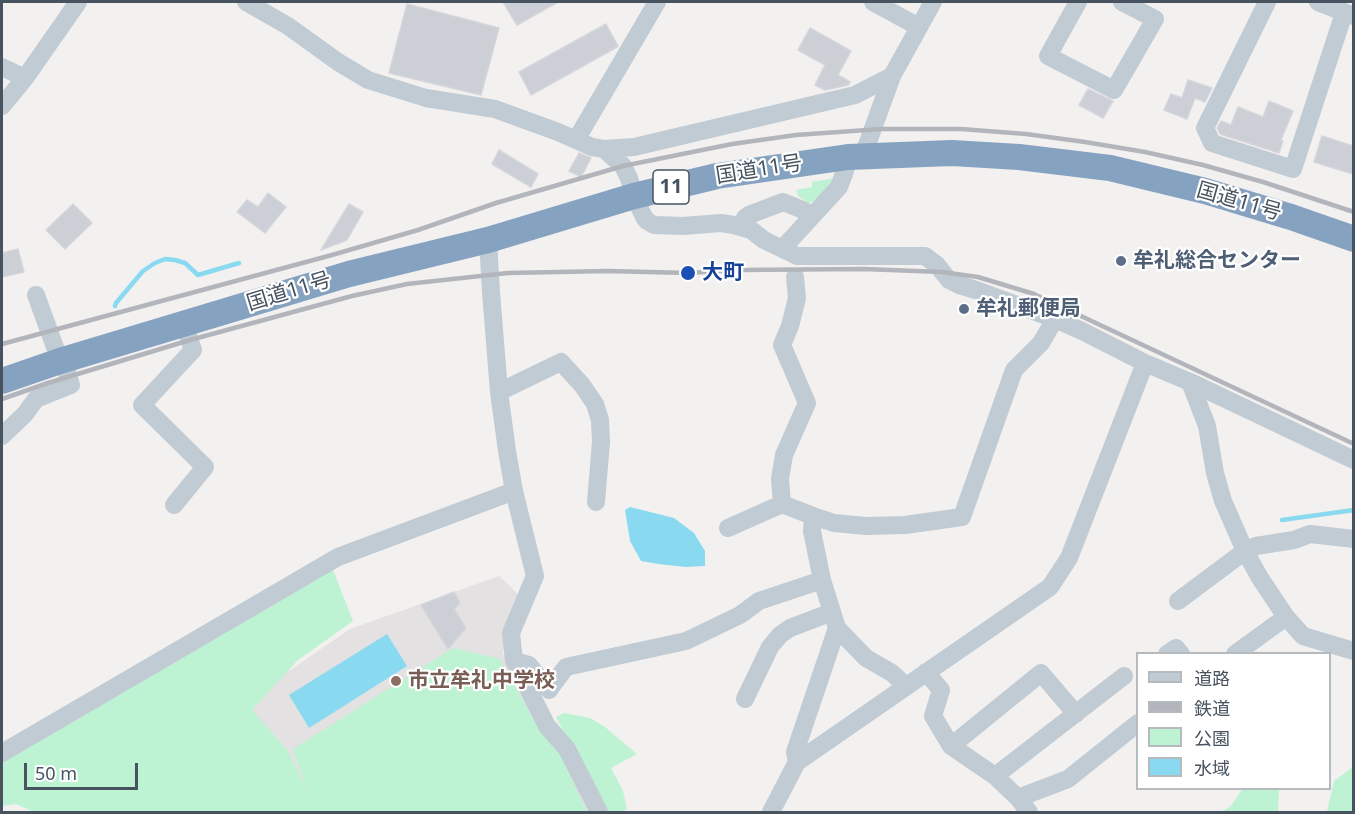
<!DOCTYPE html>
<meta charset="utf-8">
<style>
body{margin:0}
#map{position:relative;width:1355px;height:814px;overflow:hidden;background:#f3f0f0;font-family:"Noto Sans","Noto Sans JP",sans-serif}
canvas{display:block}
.frame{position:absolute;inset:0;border:3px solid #47535f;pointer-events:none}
.legend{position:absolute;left:1136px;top:652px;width:195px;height:138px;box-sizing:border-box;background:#fff;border:2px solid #b5babf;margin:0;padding:8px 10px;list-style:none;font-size:18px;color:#47535f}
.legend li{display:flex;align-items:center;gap:12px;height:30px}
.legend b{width:30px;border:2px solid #b5babf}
.scale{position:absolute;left:24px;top:763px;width:114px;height:27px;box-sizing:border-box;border:3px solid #47535f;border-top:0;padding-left:8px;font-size:18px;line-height:21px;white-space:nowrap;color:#47535f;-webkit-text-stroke:4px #fff;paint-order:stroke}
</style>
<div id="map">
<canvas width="1355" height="814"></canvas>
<div class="frame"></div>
<ul class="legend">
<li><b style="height:8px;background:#c0cbd3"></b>道路</li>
<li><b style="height:8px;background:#b2b5bb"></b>鉄道</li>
<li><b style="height:16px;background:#bdf2d2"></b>公園</li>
<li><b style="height:16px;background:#89daf0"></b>水域</li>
</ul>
<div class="scale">50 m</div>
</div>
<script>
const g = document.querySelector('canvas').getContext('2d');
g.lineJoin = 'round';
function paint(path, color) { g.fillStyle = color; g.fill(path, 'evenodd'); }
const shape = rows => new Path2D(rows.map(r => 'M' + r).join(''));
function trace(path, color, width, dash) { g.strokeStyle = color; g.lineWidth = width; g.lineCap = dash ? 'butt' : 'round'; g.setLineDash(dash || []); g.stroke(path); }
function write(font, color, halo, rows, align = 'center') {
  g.font = font + ' "Noto Sans","Noto Sans JP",sans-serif'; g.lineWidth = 4.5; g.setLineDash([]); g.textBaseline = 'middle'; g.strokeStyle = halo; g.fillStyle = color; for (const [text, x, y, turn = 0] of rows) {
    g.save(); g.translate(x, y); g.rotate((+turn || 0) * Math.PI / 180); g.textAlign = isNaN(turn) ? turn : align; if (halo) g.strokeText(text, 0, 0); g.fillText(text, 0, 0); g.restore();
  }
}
const education = shape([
 [499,576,520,596,504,636,503,654,541,728,563,754,590,812,287,812,235,708,350,629]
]);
const green = shape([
 [835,178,819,200,808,203,798,196,796,190,812,187,812,182],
 [333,570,353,621,298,660,252,710,288,751,308,791,293,749,453,648,500,659,539,730,561,756,587,812,34,812,16,804,2,806,2,763],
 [564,713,590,718,605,727,637,754,611,768,623,791,627,809,620,812,605,812,556,717],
 [1353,767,1353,812,1327,812,1334,781],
 [1243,788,1279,789,1278,812,1220,812,1230,807]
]);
const water = shape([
 [630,507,674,518,694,533,705,551,705,566,686,567,658,564,641,561,630,541,625,510],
 [387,634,407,666,309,728,289,695]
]);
const stream = shape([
 [115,306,116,303,143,271,155,263,165,259,175,260,185,263,198,275,239,263],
 [1282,520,1354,510]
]);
const building = shape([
 [503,2,558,2,517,25,503,2],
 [407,4,499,28,481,95,389,73,407,4],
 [606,24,618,46,617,47,531,95,519,72,606,24],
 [810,28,851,51,838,75,850,82,848,85,825,90,815,85,825,65,798,50,810,28],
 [1188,80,1212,88,1205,102,1195,98,1187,119,1164,110,1171,94,1182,98,1188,80],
 [1088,89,1113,101,1103,118,1079,105,1088,89],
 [1269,101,1293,111,1281,140,1283,141,1279,153,1220,134,1217,128,1221,121,1231,125,1238,107,1263,117,1269,101],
 [1322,136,1353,146,1353,174,1314,162,1322,136],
 [499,150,538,174,531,187,492,164,499,150],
 [579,153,591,158,581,177,569,171,579,153],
 [268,193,286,207,265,233,237,212,247,200,258,207,268,193],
 [73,204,92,223,65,249,46,230,73,204],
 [349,204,363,212,347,240,321,250,349,204],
 [18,249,24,272,2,277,2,253,18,249],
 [454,592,460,603,454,609,466,628,448,649,421,605,454,592]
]);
const minor = shape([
 [246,2,288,26,338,62,368,80,426,98,495,109,558,132,592,147,604,149,634,147,855,95,892,76,933,2],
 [873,2,919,27],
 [1078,2,1048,56,1114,90,1155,19,1122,2],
 [1267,2,1205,128,1212,143,1293,169,1344,13],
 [1318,2,1354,16],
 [2,67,25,78],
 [2,106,25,78,78,2],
 [576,140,657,2],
 [604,149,623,166,629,178,634,196,644,217,647,221,654,225,683,226,721,223,734,225,751,230,764,240,797,256,925,256,937,265,949,280,959,285,976,290,1055,319,1082,331,1145,363,1190,382,1354,460],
 [863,156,892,76],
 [741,227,745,218,749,215,783,202,803,210,812,216],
 [488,240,491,292,499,392,507,451,514,491,535,576,511,633,514,661,547,726,567,749,599,812],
 [783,248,839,187,845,171,848,157],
 [36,295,60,361],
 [1190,382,1207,426,1215,473,1223,501,1245,551,1260,578,1286,617,1303,636,1354,651],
 [499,392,561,362,582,385,595,404,600,420,601,442,596,502],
 [2,436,25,414,36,399,71,385,63,360],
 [782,504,780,479,784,455,807,403,782,345,790,326,797,298,795,277],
 [174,505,205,467,142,405,193,350,184,323],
 [813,516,812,531,822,580,837,628,866,658,892,673,906,686],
 [728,528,782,504,813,516,834,523,866,526,905,525,962,517,1014,370,1041,343,1055,319],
 [1178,601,1245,551,1256,546,1294,540,1310,534,1354,539],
 [1167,654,1176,648,1181,654],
 [1235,654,1286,617],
 [514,661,529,665,549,690,566,667,686,641,740,615,759,601,822,580],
 [926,672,941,690,933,716,951,746,995,776,1018,798,1029,812],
 [745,699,770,647,780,635,790,628,832,612],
 [951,746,1041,673,1076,714],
 [2,753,338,557,514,491],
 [797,762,795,752,837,628],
 [995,776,1124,676],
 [1018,798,1068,779,1138,723],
 [771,812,797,762,1050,587,1069,558,1145,363]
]);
const highway = shape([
 [2,381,60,361,349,274,488,240,634,196,717,176,848,157,952,153,1019,157,1110,168,1205,191,1291,217,1354,239]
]);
const rail = shape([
 [2,344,332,255,418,230,496,203,623,166,732,144,796,135,881,129,961,129,1026,134,1085,142,1145,152,1203,165,1263,182,1354,212],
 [2,399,48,383,190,340,352,296,407,284,508,273,608,271,688,273,739,270,864,269,942,272,978,277,1034,294,1354,444]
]);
const markers = [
 [1121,261,6,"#5c6f8a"],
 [688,273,8,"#1a4fb4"],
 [964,309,6,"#5c6f8a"],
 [396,681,6,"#8d6e63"]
];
const shields = [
 [671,187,36]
];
const shieldNames = [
 ["11",671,187]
];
const streetNames = [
 ["国道11号",759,170,-9],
 ["国道11号",1239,202,16],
 ["国道11号",289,292,-17]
];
const serviceNames = [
 ["牟礼総合センター",1133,261],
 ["牟礼郵便局",976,309]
];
const transitNames = [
 ["大町",702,273]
];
const educationNames = [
 ["市立牟礼中学校",408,681]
];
paint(education, '#e4e1e2');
paint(green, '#bdf2d2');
paint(water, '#89daf0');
trace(stream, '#89daf0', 4.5);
paint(building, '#cccfd5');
trace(building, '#d4d6dc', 1.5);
trace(minor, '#c0cbd3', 18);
trace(highway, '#86a2c1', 26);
trace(rail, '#b2b5bb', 4.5);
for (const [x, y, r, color] of markers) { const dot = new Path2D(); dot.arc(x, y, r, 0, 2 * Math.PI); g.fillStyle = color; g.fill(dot); trace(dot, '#fff', 2); }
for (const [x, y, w] of shields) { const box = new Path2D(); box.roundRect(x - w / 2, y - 17, w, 34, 4.5); g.fillStyle = '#fff'; g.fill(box); trace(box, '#47535f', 1.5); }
write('bold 20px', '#47535f', null, shieldNames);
write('21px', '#47535f', '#fff', streetNames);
write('bold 21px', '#4e5e75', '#fff', serviceNames, 'left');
write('bold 21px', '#164399', '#fff', transitNames, 'left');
write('bold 21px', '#785e54', '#fff', educationNames, 'left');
</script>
